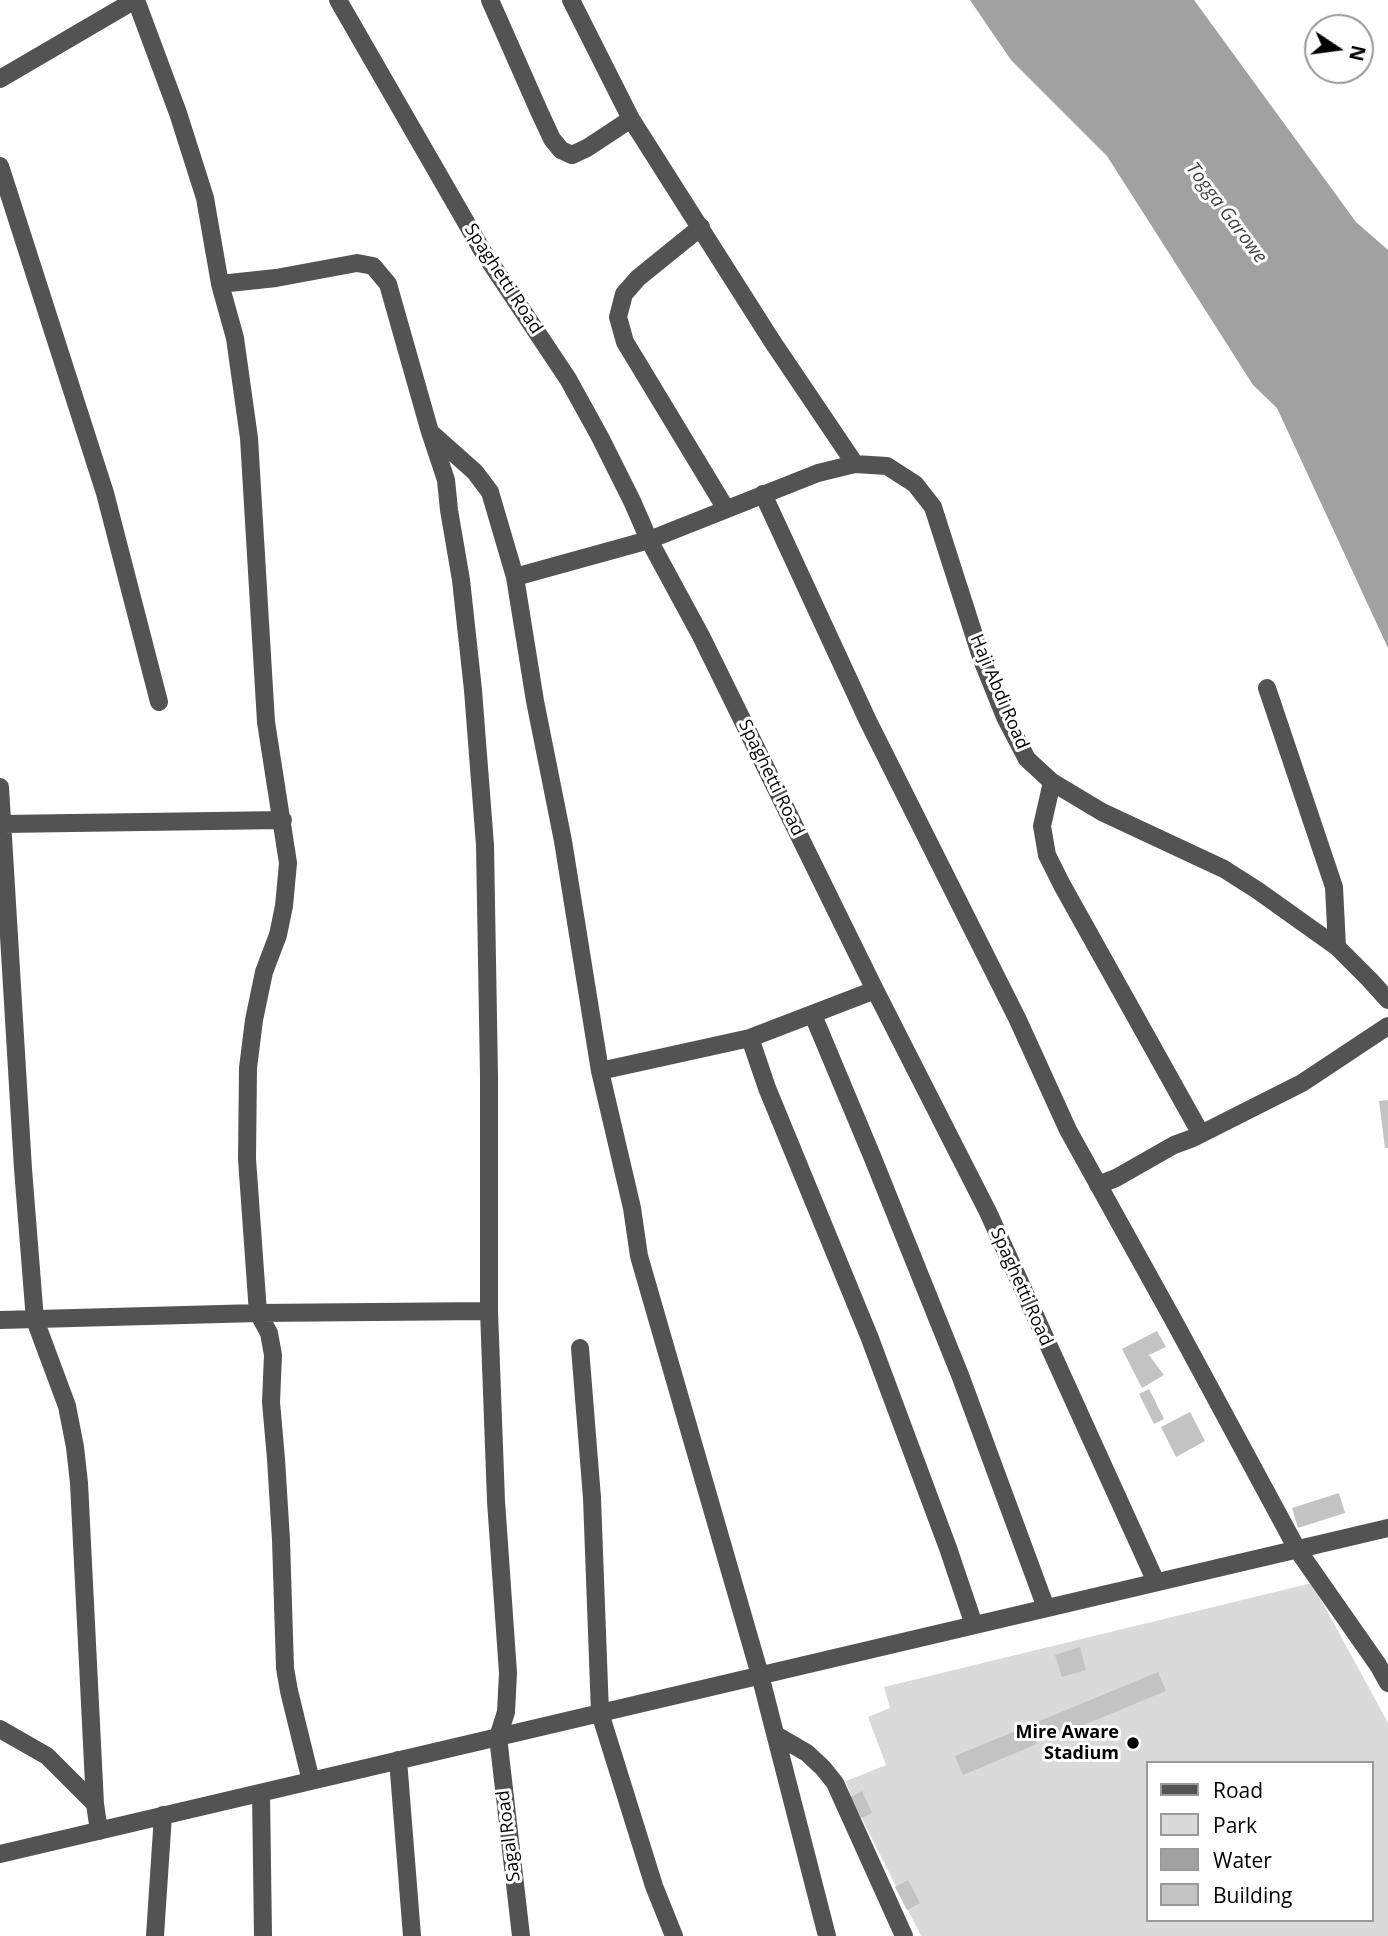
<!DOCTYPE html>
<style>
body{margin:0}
#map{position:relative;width:1388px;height:1936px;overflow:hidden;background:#fff;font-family:"Open Sans",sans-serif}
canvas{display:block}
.legend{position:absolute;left:1146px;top:1761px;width:228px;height:161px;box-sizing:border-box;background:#fff;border:2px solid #999;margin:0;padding:9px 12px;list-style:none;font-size:21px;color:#000}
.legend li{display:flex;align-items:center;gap:14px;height:35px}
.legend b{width:35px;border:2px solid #999}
.north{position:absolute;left:1304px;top:14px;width:70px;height:70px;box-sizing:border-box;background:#fff;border:2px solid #999;border-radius:50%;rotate:103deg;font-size:19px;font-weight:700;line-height:28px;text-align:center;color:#000}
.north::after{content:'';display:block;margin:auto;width:24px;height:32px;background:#000;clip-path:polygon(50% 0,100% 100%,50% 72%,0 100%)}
</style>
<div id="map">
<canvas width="1388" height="1936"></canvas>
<ul class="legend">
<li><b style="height:9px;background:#535353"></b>Road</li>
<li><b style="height:19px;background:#dadada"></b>Park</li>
<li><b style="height:19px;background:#a1a1a1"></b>Water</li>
<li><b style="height:19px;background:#c3c3c3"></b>Building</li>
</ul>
<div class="north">N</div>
</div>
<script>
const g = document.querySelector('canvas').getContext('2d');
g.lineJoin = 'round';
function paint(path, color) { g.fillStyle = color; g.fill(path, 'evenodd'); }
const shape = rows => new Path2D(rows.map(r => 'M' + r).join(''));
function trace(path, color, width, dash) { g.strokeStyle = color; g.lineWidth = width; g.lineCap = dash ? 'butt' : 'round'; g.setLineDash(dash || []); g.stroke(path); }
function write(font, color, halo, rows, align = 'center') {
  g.font = font + ' "Open Sans",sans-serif'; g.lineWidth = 6; g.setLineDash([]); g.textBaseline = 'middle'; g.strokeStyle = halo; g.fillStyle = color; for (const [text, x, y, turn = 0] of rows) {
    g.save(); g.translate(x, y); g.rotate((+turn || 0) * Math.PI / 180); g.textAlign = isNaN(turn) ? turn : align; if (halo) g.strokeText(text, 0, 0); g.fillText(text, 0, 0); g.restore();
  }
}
const green = shape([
 [1312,1583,1388,1723,1388,1936,921,1936,851,1797,846,1781,886,1765,868,1717,890,1708,884,1687],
 [1148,1763,1372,1763,1372,1920,1148,1920]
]);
const water = shape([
 [970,0,1194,0,1356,222,1388,250,1388,648,1277,408,1253,385,1107,156,1011,60]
]);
const building = shape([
 [1388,1100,1388,1148,1385,1148,1379,1101],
 [1157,1331,1166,1347,1149,1355,1164,1375,1142,1388,1122,1349],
 [1149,1389,1164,1419,1154,1424,1139,1394],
 [1190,1412,1205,1441,1176,1457,1161,1427],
 [1339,1493,1345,1513,1298,1528,1292,1508],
 [1080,1647,1086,1670,1062,1677,1055,1655],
 [1158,1672,1166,1691,1047,1740,1040,1724,1031,1728,1037,1744,963,1775,955,1756],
 [862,1791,872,1813,861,1818,851,1797],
 [908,1880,920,1903,907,1910,895,1887]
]);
const minor = shape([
 [136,0,178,113,205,198,220,284,235,338,249,438,266,722,288,863,284,906,278,935,264,972,254,1020,248,1068,247,1159,258,1313,269,1333,273,1355,271,1402,276,1459,281,1540,285,1668,289,1691,311,1781],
 [338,0,482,250,568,379,600,437,632,501,649,540,701,636,875,990,988,1212,1156,1582],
 [490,0,539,111,552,139,561,150,572,155,587,148,631,119],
 [571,0,631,119,772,341,855,464],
 [0,79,135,0],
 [0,166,105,493,159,702],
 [701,227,638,278,624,294,618,317,625,342,726,509],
 [220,284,276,278,357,263,373,266,388,284,430,432,475,472,490,492,515,577,535,701,563,841,600,1071,632,1208,639,1256,760,1675,827,1936],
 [430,432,446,480,449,510,461,580,473,690,485,845,489,1076,489,1311,496,1501,508,1673,506,1712,498,1737,521,1936],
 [763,494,868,721,1017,1018,1068,1130,1175,1323,1297,1549,1378,1665,1388,1683],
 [515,577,649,540,818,473,855,464,887,466,915,484,933,507,982,660,1005,717,1027,759,1052,782,1102,812,1224,869,1257,890,1337,947,1369,979,1388,1000],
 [1267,688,1334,887,1337,947],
 [1052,782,1042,826,1047,855,1062,885,1201,1134],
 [0,787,23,1169,35,1320,67,1406,75,1447,79,1483,95,1804,99,1831],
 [3,824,283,820],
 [813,1015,872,1156,960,1375,1046,1608],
 [750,1038,767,1088,869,1336,948,1548,974,1625],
 [600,1071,750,1038,875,990],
 [1098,1185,1116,1178,1174,1145,1193,1138,1302,1083,1388,1026],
 [0,1320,258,1313,489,1311],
 [580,1348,592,1498,600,1713,654,1886,674,1936],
 [0,1729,47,1756,95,1804],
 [776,1735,807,1753,823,1768,835,1783,904,1936],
 [398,1760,412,1936],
 [261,1793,263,1936],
 [0,1854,1388,1528],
 [155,1936,163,1815]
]);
const markers = [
 [1133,1743,7,"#000"]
];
const streetNames = [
 ["Spaghetti Road",503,279,57],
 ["Haji Abdi Road",999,692,67],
 ["Spaghetti Road",771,778,64],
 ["Spaghetti Road",1021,1287,66],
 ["Sagal Road",509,1836,-97]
];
const poiNames = [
 ["Mire Aware",1119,1733],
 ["Stadium",1119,1754]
];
const waterNames = [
 ["Togga Garowe",1226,213,53]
];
paint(green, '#dadada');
paint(water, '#a1a1a1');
paint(building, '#c3c3c3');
trace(minor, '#535353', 18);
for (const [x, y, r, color] of markers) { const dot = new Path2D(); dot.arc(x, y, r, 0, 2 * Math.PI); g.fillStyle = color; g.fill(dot); trace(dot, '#fff', 2.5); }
write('18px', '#000', '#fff', streetNames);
write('bold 18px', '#000', '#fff', poiNames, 'right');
write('italic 19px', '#424242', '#fff', waterNames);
</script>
